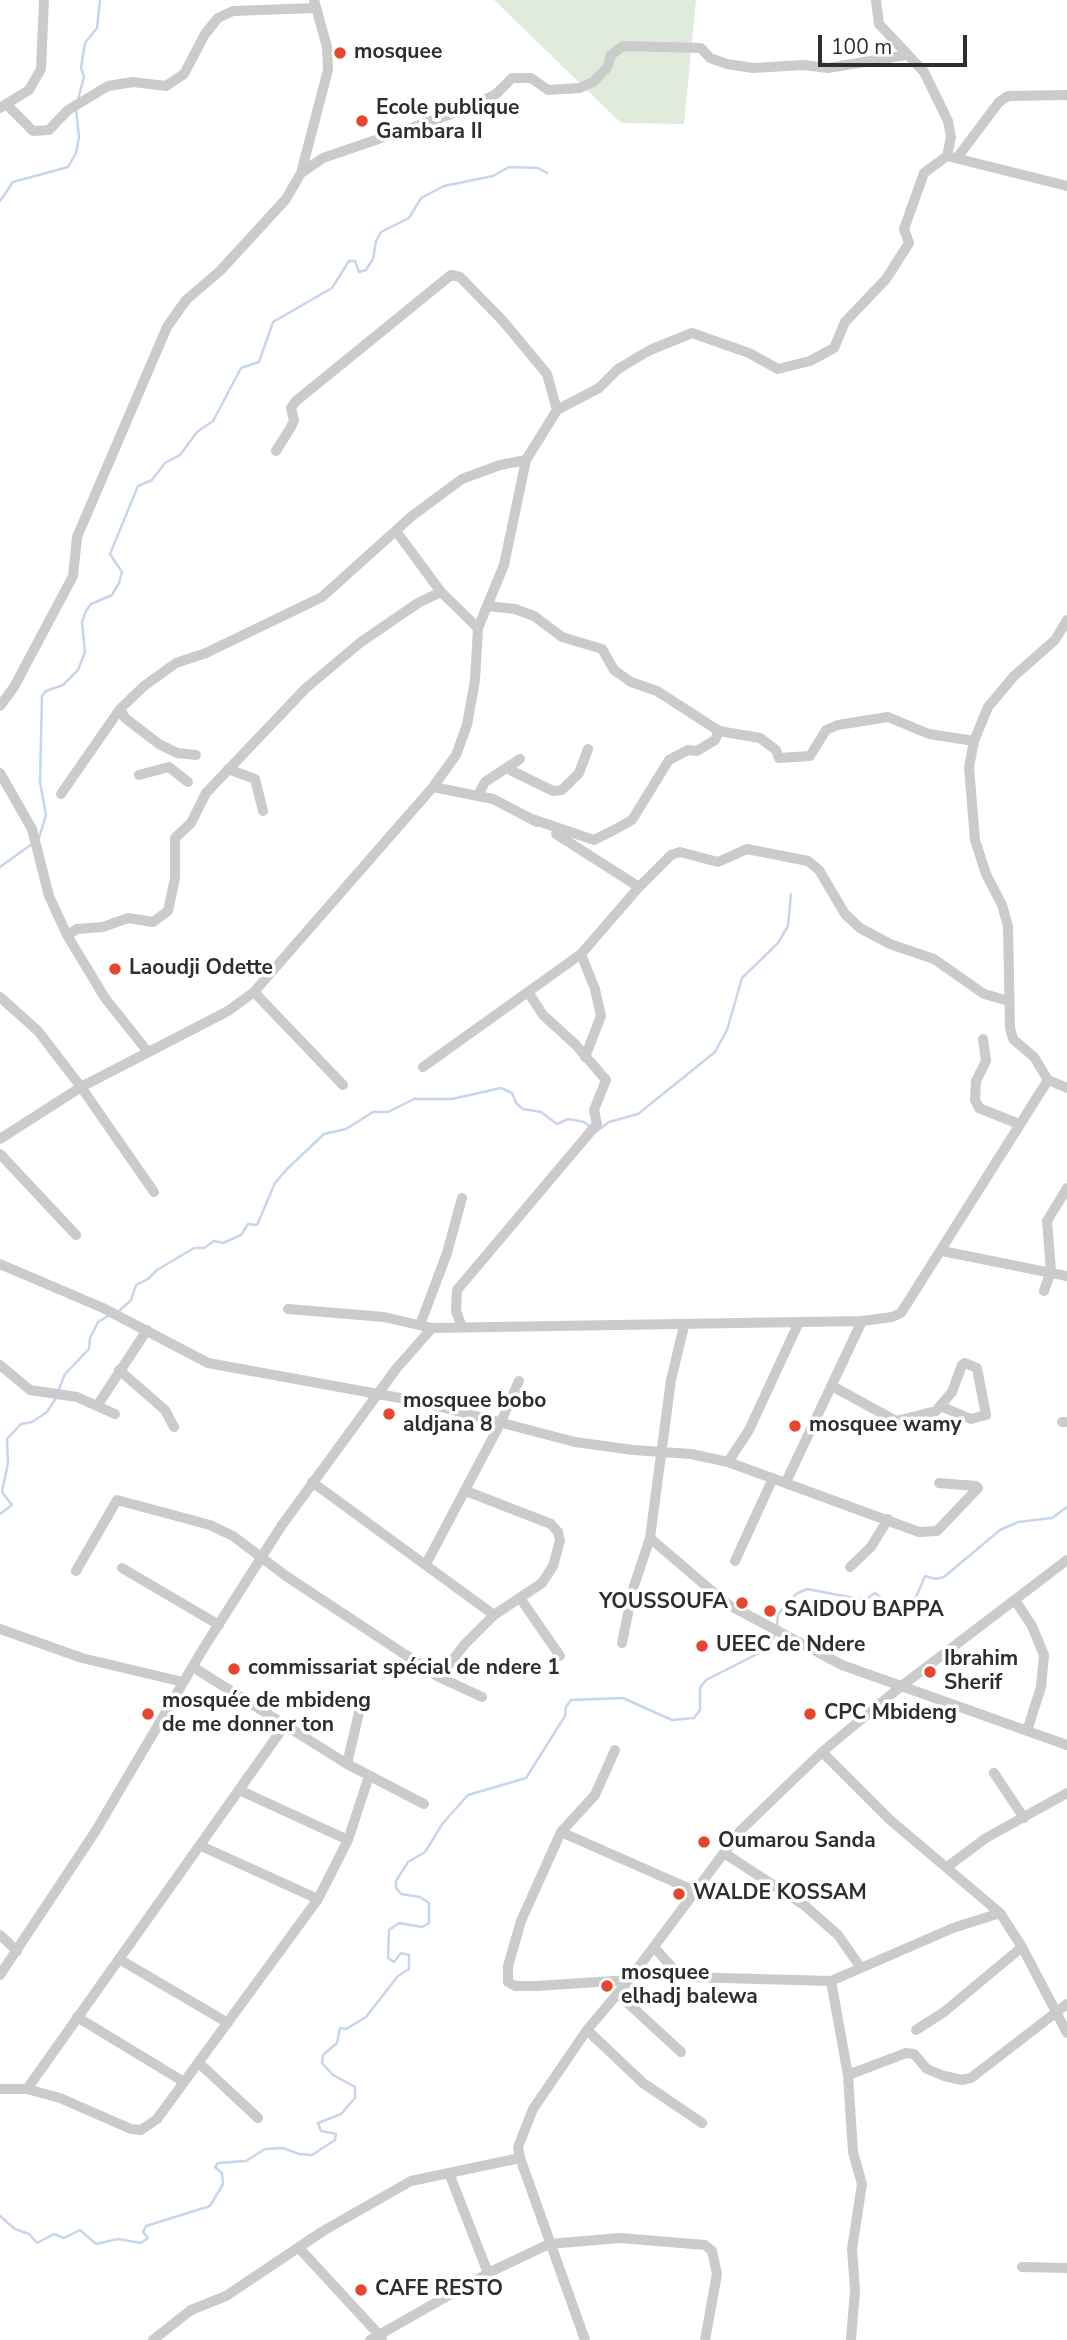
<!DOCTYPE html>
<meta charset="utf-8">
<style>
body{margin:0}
#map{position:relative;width:1067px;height:2340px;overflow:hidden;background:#fff;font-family:"Nunito Sans",sans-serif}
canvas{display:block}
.scale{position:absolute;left:818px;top:35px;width:149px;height:32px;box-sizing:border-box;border:4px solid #2e2e2e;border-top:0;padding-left:9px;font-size:21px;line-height:24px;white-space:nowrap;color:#2e2e2e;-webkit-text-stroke:5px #fff;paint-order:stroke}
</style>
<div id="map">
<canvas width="1067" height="2340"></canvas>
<div class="scale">100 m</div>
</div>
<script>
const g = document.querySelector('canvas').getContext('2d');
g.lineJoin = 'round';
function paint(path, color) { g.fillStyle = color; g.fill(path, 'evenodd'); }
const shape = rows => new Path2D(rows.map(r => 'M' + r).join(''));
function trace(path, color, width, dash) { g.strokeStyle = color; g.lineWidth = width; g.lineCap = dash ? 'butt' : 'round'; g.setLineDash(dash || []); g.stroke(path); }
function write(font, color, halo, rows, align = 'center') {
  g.font = font + ' "Nunito Sans",sans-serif'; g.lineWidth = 7; g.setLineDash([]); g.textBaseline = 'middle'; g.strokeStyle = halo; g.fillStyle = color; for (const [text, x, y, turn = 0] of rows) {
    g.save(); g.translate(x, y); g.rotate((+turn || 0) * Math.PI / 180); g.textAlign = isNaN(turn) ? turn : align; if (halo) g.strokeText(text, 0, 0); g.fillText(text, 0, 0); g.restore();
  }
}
const green = shape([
 [494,0,696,0,684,124,621,123]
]);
const stream = shape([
 [78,99,84,77,81,68,85,43,97,28,100,0],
 [0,201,13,182,68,167,76,153,79,137,76,109],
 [39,838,46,815,40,782,42,696,46,691,63,685,78,670,85,652,82,622,86,611,91,604,112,595,119,583,122,572,110,554,138,486,152,480,165,463,180,455,197,432,213,421,241,368,259,362,273,322,332,288,349,261,355,261,359,272,366,270,373,259,376,241,381,232,409,218,421,198,444,186,493,176,509,167,538,168,547,173],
 [0,867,32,844],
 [597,1131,609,1122,638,1114,715,1052,727,1030,742,978,778,943,788,926,791,894],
 [117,1313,131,1300,136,1285,148,1279,157,1270,194,1248,204,1248,214,1241,223,1243,241,1235,248,1224,257,1225,275,1183,287,1169,324,1134,346,1129,373,1112,388,1112,414,1099,452,1099,501,1088,512,1093,516,1103,523,1109,541,1112,557,1124,568,1119,584,1122,589,1126],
 [58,1391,65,1374,89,1349,90,1338,98,1322,108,1316],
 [0,1514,12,1505,2,1492,8,1463,7,1439,21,1424,32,1422,47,1412,56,1398],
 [777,1626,778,1614,796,1594,807,1589,865,1600,875,1593,893,1607,898,1607,916,1597,925,1576,936,1579,944,1577,1000,1530,1018,1522,1052,1518,1067,1507],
 [0,2216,15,2229,29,2234,37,2243,54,2234,64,2238,80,2230,96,2244,118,2239,141,2243,148,2238,143,2232,146,2226,210,2206,223,2184,222,2173,215,2167,218,2163,246,2161,265,2149,283,2148,299,2154,312,2155,335,2140,336,2134,321,2131,318,2123,341,2114,355,2098,355,2087,333,2075,322,2063,323,2055,337,2043,340,2028,346,2029,366,2017,398,1976,409,1969,409,1955,401,1953,394,1962,388,1958,389,1930,399,1923,422,1927,429,1923,429,1903,420,1897,401,1894,396,1888,396,1881,408,1862,425,1852,443,1823,468,1795,526,1778,565,1716,566,1707,571,1700,623,1698,672,1720,694,1718,700,1710,700,1688,706,1680,765,1650,777,1632]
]);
const minor = shape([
 [876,0,879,24,924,72,948,121,951,137,947,156],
 [6,104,33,131,49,130,68,110,108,86,133,82,166,86,184,74,205,34,218,18,233,11,315,8],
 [0,108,29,90,41,69,44,0],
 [957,158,999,102,1008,96,1067,95],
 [301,173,323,158,466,109,496,94,512,78,531,78,548,90,580,88,593,82,607,68,611,55,623,46,701,48,710,58,727,64,753,68,804,65,828,68,906,55],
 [557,410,599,388,618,369,650,350,692,333,749,353,778,369,810,361,834,348,845,322,886,279,909,243,904,229,924,173,947,156,1067,186],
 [276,451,291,427,294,420,291,408,296,401,451,275,460,277,503,321,547,374,557,410],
 [396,531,441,592],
 [488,606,515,609,534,616,562,637,602,649,614,670,631,682,657,691,719,731,760,738,776,750,779,758,810,756,826,730,838,725,888,717,929,734,974,741],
 [0,706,14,687,73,576,77,537,167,327,186,300,220,271,286,199,301,173,328,70,327,47,314,0],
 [120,709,125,718,159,744,177,753,196,755],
 [228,769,255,779,263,811],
 [508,769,553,791,562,790,579,773,588,749],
 [0,773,32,829,49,896,67,935,105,998,148,1052],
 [139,775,169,767,188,782],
 [433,787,493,799,537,822],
 [61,794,120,709,144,686,176,663,206,653,322,597,412,516,462,479,500,465,526,460],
 [478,795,485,782,520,759],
 [532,819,594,840,614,830,632,820,669,760,688,750,697,751,715,740,719,731],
 [556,834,639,887],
 [67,935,77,929,103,927,128,918,153,922,168,911,175,878,175,838,191,823,206,793,306,688,361,642,418,603,441,592,478,628],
 [581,954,595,989,601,1016,585,1057],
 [254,992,343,1085],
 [0,997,38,1031,81,1087,0,1139],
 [983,1039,986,1061,976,1081,975,1100,979,1108,1019,1124],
 [423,1067,581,954,639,887,671,855,680,852,718,862,747,849,808,861,819,870,845,914,860,928,890,944,934,959,984,994,1009,1001],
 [1048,1080,1067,1088],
 [0,1154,76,1235],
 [154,1192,81,1087,228,1011,254,992,433,787,456,755,467,725,475,680,478,628,504,565,526,460,557,410],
 [942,1251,1067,1276],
 [0,1264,103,1308,208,1363,422,1402,575,1442,633,1450,691,1454,728,1462,919,1532,937,1531,978,1488,976,1486,939,1483],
 [1044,1291,1051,1271,1047,1221,1067,1188],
 [288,1309,384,1317,432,1328],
 [420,1325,447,1253,462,1198],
 [462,1327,456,1311,457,1290,597,1124,594,1110,606,1080,576,1045,543,1015,528,992],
 [0,1365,30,1390,77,1397,115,1414],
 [119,1370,165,1410,174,1427],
 [832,1386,896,1421,936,1411,952,1392,962,1365,965,1363,977,1368,986,1415,971,1419,940,1406],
 [97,1406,147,1330],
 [1062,1422,1067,1422],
 [728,1462,749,1430,799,1322],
 [312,1482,494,1615,542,1583,553,1566,560,1541,558,1532,551,1524,466,1491],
 [786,1482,862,1321],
 [650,1538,727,1604,842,1665,1067,1745],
 [735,1561,773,1478],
 [426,1564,500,1424,519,1381],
 [850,1567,871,1547,888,1519],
 [122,1568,219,1625],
 [76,1571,117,1500,210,1525,233,1536,286,1576,439,1677,482,1697],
 [520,1598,560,1656],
 [1015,1600,1032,1626,1044,1655,1041,1687,1027,1731],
 [0,1629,82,1658,183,1682],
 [622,1643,633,1589,650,1538,671,1380,684,1326],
 [193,1667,347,1764,424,1804],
 [439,1677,465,1644,494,1615],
 [615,1750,595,1795,561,1832,521,1921,508,1966,508,1982,515,1986,536,1986,629,1980],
 [822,1752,889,1819,1000,1913,1022,1947,1067,2033],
 [347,1764,360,1708],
 [994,1773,1024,1818],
 [239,1790,348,1840],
 [561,1832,695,1891],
 [201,1846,318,1899],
 [724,1853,804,1905,838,1935,861,1968],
 [947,1867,986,1838,1067,1793],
 [0,1935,17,1951],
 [654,1947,678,1974,686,1977,831,1981],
 [119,1959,228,2023],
 [0,1975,95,1832,203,1649,282,1525,396,1369,432,1328,862,1321,892,1317,901,1313,1048,1080,1034,1057,1013,1039,1010,1028,1008,926,1002,905,986,874,975,840,969,767,974,741,988,707,1014,676,1055,640,1067,620],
 [618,1994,681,2052],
 [77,2017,184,2082],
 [587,2030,643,2083,702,2123],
 [916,2030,944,2012,1022,1947],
 [199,2063,258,2118],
 [848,2075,906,2053,914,2054,927,2069,944,2076,962,2080,971,2078,1067,2004],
 [0,2089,27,2089,285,1725],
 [27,2089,60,2098,131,2129,141,2130,157,2119,318,1899,348,1840,369,1776],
 [449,2173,488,2273],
 [300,2249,382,2338],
 [1022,2267,1067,2268],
 [153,2340,191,2310,226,2296,323,2231,411,2181,520,2158],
 [370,2340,488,2273,549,2244,620,2238,705,2245,712,2251,717,2274,705,2340],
 [585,2340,520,2158,518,2147,533,2109,587,2030,629,1980,741,1830,822,1752,899,1688,1067,1560],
 [851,2340,855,2290,852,2249,862,2184,853,2152,848,2075,831,1981,953,1928,1000,1913]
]);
const markers = [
 [340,53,7,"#e6462f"],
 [362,121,7,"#e6462f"],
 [115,969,7,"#e6462f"],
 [389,1414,7,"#e6462f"],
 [795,1426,7,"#e6462f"],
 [742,1603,7,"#e6462f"],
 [770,1611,7,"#e6462f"],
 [702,1646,7,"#e6462f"],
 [234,1669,7,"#e6462f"],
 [930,1672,7,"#e6462f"],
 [148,1714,7,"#e6462f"],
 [810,1714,7,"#e6462f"],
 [704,1842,7,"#e6462f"],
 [679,1894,7,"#e6462f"],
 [607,1986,7,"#e6462f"],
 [361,2290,7,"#e6462f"]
];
const poiNames = [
 ["mosquee",354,53],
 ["Ecole publique",376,109],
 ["Gambara II",376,133],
 ["Laoudji Odette",129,969],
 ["mosquee bobo",403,1402],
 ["aldjana 8",403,1426],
 ["mosquee wamy",809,1426],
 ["YOUSSOUFA",728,1603,"right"],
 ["SAIDOU BAPPA",784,1611],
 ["UEEC de Ndere",716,1646],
 ["Ibrahim",944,1660],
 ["Sherif",944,1684],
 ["commissariat spécial de ndere 1",248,1669],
 ["mosquée de mbideng",162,1702],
 ["de me donner ton",162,1726],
 ["CPC Mbideng",824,1714],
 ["Oumarou Sanda",718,1842],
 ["WALDE KOSSAM",693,1894],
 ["mosquee",621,1974],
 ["elhadj balewa",621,1998],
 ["CAFE RESTO",375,2290]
];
paint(green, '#e1ebdb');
trace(stream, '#c7d6ec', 2.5);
trace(minor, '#cbcbcb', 10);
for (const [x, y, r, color] of markers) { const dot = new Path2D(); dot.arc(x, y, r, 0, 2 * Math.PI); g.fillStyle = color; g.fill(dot); trace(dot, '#fff', 2.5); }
write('bold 21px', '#2e2e2e', '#fff', poiNames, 'left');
</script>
